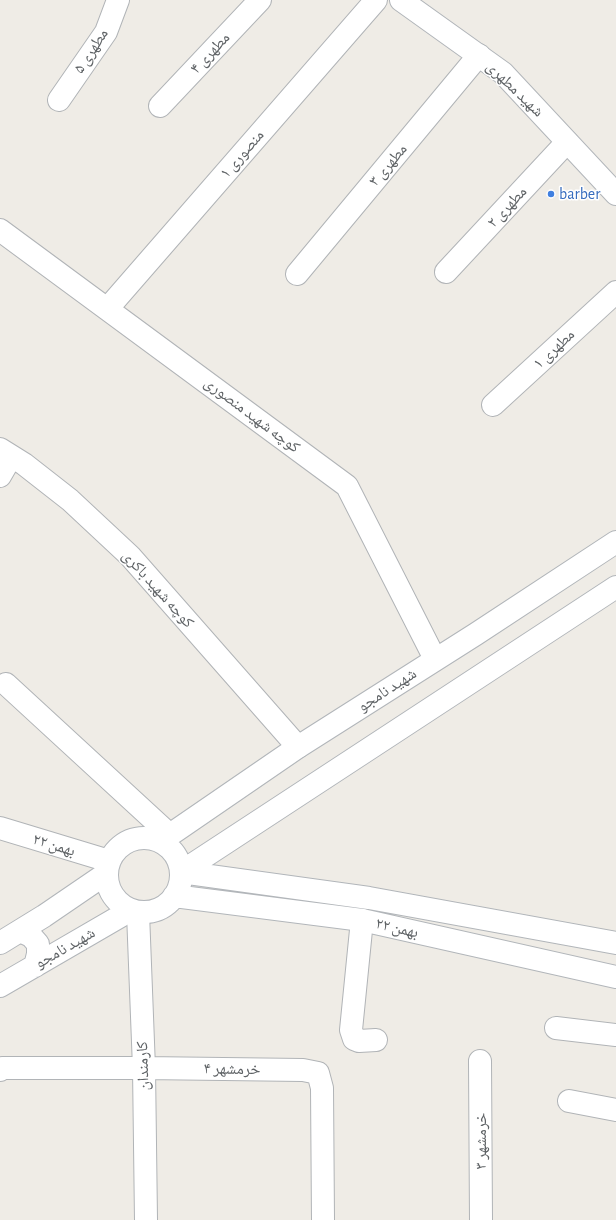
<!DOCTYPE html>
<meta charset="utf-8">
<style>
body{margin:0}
canvas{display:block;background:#efece6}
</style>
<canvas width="616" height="1220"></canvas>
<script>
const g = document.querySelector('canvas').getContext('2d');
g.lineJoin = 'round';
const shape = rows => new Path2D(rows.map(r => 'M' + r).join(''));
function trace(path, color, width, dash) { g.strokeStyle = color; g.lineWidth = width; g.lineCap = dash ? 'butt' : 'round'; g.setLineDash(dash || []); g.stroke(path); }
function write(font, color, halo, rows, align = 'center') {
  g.font = font + ' "Alegreya Sans","Noto Naskh Arabic",sans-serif'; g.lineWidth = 3; g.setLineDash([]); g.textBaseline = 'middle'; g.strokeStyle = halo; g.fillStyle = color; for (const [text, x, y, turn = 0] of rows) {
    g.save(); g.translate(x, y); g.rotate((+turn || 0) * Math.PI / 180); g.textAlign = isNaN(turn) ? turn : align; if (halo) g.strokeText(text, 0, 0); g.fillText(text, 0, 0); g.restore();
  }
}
const street = shape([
 [59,100,106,32,118,0],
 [160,106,260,0],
 [0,230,347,486,435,659],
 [446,272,567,142],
 [297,274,479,55],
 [108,308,376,0],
 [493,405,616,292],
 [0,449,24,464,70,500,130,556,298,747],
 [0,476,11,457],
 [6,684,170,835],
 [0,828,109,861],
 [138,913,144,1068,146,1220],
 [362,920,351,1030,354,1039,359,1041,376,1040],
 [556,1028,616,1035],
 [480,1061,481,1220],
 [0,1070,2,1068,144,1068,303,1070,318,1073,322,1088,323,1220],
 [569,1101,616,1110]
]);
const secondary = shape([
 [401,0,503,73,616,194],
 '107 875a37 37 0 1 1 74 0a37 37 0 1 1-74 0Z',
 [161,841,298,747,476,634,616,542],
 [181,872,616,587],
 [181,872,369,898,616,943],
 [174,896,362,920,616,977],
 [20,931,31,936,38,944,38,954,35,966],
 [0,943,44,916,107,873],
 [0,986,131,910]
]);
const markers = [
 [551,194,4,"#3f7fe0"]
];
const streetNames = [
 ["مطهری ۵",91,51,-57],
 ["مطهری ۴",210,53,-47],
 ["شهید مطهری",515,89,44],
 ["منصوری ۱",242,154,-49],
 ["مطهری ۳",388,165,-50],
 ["مطهری ۲",507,207,-47],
 ["مطهری ۱",554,349,-43],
 ["کوچه شهید منصوری",252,415,37],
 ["کوچه شهید باکری",158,589,48],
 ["شهید نامجو",387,690,-33],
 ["۲۲ بهمن",54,845,17],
 ["۲۲ بهمن",397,928,13],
 ["شهید نامجو",65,948,-30],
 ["کارمندان",143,1066,-92],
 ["خرمشهر ۴",232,1069,1],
 ["خرمشهر ۳",481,1141,-90]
];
const shopNames = [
 ["barber",559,194]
];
trace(street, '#b1b4b7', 24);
trace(secondary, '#b2b6ba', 24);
trace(street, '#fff', 22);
trace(secondary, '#fff', 22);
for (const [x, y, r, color] of markers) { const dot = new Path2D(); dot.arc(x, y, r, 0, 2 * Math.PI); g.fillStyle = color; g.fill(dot); trace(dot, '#fff', 1.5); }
write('16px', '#5e6265', '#fff', streetNames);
write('16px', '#366cbe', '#fff', shopNames, 'left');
</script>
